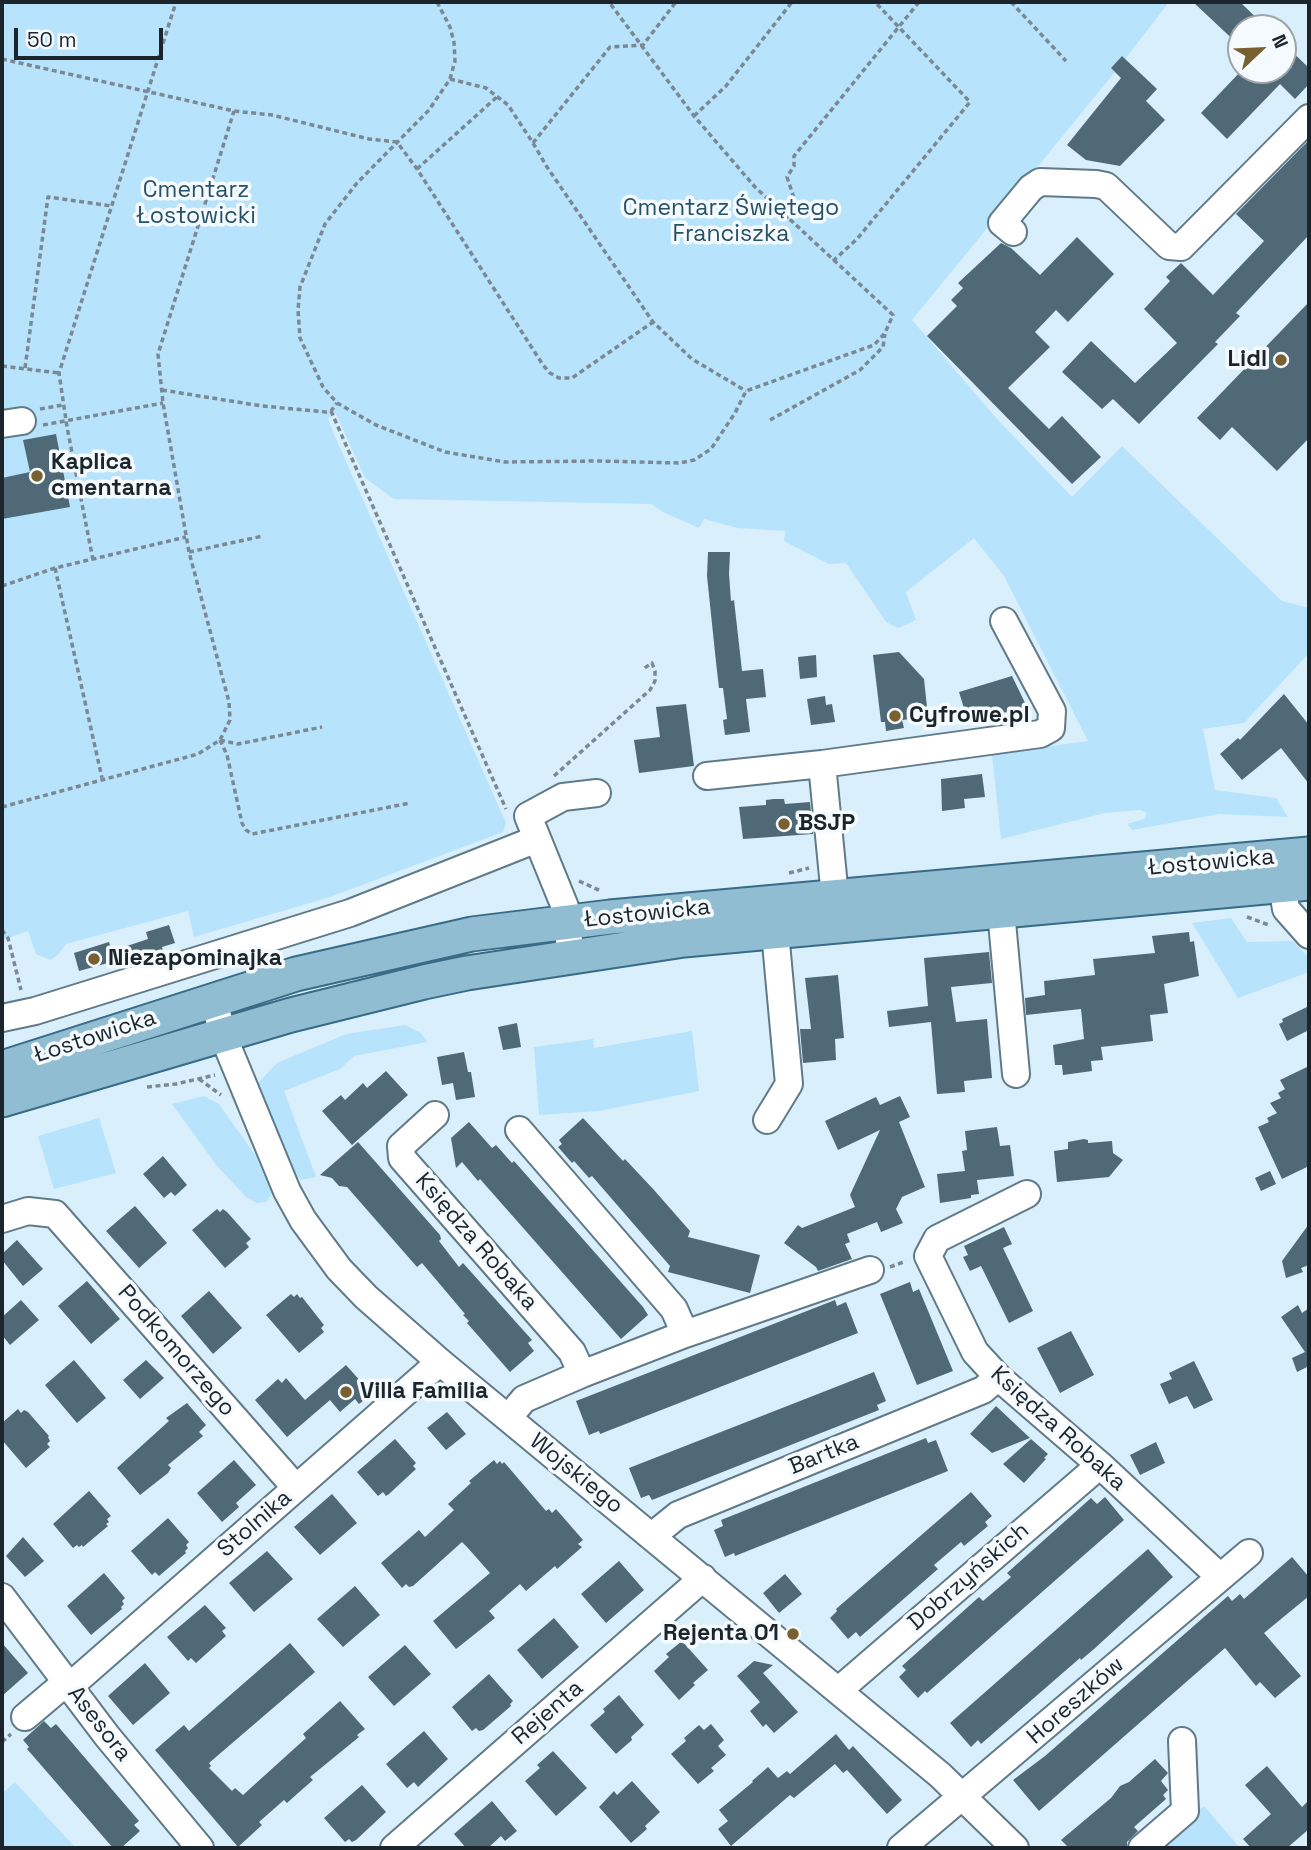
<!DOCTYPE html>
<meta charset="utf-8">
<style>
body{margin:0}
#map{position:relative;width:1311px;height:1850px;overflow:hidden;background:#daeffc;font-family:"Space Grotesk",sans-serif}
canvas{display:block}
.frame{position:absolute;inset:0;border:4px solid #1b252b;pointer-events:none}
.north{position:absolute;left:1227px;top:14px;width:70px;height:70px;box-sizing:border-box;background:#f4fafd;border:2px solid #9da5a9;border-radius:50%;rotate:67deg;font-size:19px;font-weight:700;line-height:28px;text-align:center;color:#1b252b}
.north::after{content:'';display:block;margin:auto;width:24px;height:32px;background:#796031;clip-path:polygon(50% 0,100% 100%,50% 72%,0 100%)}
.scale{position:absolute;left:14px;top:28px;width:149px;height:32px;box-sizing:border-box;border:4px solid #1b252b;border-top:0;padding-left:9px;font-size:21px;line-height:24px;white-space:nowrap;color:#1b252b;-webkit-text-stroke:5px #f4fafd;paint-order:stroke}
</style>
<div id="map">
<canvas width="1311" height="1850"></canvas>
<div class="frame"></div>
<div class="north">N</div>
<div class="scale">50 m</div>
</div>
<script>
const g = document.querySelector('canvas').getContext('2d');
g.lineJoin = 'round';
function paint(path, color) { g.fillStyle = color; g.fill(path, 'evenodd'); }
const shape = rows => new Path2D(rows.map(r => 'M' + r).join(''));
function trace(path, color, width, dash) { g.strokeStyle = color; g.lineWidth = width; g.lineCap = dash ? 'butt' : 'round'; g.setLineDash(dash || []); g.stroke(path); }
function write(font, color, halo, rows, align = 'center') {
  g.font = font + ' "Space Grotesk",sans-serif'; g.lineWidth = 7; g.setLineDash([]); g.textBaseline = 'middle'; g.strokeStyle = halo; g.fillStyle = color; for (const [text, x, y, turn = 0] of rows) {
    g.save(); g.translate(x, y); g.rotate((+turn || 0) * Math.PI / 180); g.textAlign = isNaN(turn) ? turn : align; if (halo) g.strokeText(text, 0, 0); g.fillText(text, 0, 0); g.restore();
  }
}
const green = shape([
 [2,2,1169,2,1125,59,1122,56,1111,68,1115,72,912,320,997,419,1072,497,1122,446,1282,601,1309,608,1309,653,1244,723,1203,729,1215,790,1276,798,1288,817,1219,814,1132,830,1127,824,1144,819,1147,813,1141,810,1105,813,1001,839,992,754,1088,741,1004,576,974,538,906,592,916,620,898,628,886,622,846,563,829,564,784,541,785,531,738,528,704,519,699,528,663,512,651,504,394,499,365,478,336,414,328,418,333,432,506,823,503,832,330,897,194,937,188,911,66,944,59,954,50,960,36,954,28,931,2,940],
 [1231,918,1247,942,1293,941,1309,958,1309,972,1238,998,1192,923],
 [405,1025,421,1033,427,1042,354,1056,340,1069,284,1091,316,1177,301,1180,296,1175,258,1083,277,1063,346,1034],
 [692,1031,699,1091,599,1111,539,1115,534,1047,593,1039,594,1048],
 [204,1096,219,1104,255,1155,272,1194,266,1202,257,1203,246,1197,217,1166,172,1104],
 [99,1118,116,1173,54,1189,38,1136],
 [15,1782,48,1818,76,1848,2,1848,2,1789,5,1791],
 [1204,1806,1240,1848,1161,1848,1158,1845]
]);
const building = shape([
 [1193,2,1240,2,1267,28,1241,28,1241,47],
 [1283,43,1309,68,1309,84,1295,99,1280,84,1227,139,1201,113,1242,70,1283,70],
 [1122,56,1157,89,1146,101,1165,120,1120,166,1086,160,1067,145,1121,78,1111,68],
 [1309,140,1309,235,1236,313,1240,316,1215,342,1218,344,1139,424,1113,399,1102,409,1062,372,1091,341,1135,383,1177,343,1144,309,1170,281,1166,277,1181,263,1213,295,1264,241,1236,214],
 [1077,237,1114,274,1068,322,1056,310,1035,332,1050,347,1008,388,1049,429,1062,416,1101,457,1072,484,927,336,957,306,951,300,963,288,958,283,1001,243,1011,248,1040,275],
 [1309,302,1309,438,1277,471,1232,427,1220,440,1197,418],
 [56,434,70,507,2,519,2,478,30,472,23,440],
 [708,552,730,552,729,574,731,601,734,600,742,671,763,669,766,697,746,699,750,732,725,735,723,720,727,719,723,688,719,688,716,662,707,576],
 [899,652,924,679,928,717,902,720,904,728,886,731,885,722,881,722,873,655],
 [816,655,817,677,800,679,798,657],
 [1012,676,1028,709,967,718,959,692],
 [1284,694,1309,725,1309,784,1281,748,1242,780,1220,754,1238,738,1240,740],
 [825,696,826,705,832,704,835,722,811,725,807,699],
 [686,704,694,766,639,773,634,740,660,737,656,707],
 [982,774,985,797,964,799,965,808,942,811,941,779],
 [774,799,784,799,785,804,810,802,813,834,743,839,739,807,766,805,766,800],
 [169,925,175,943,162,947,163,951,120,965,115,950,148,939,146,932],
 [1189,932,1190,942,1194,941,1199,976,1164,984,1168,1013,1150,1015,1153,1041,1101,1047,1103,1060,1091,1061,1092,1071,1063,1075,1062,1065,1055,1065,1053,1045,1084,1039,1081,1009,1026,1015,1025,998,1045,995,1044,981,1095,975,1093,959,1155,953,1152,936],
 [109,942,115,961,79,971,74,953],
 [989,952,992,983,951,987,956,1022,987,1019,992,1078,964,1081,965,1092,937,1094,931,1022,889,1027,887,1011,928,1006,924,958],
 [838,975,844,1038,835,1039,836,1060,803,1063,800,1029,811,1029,805,978],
 [1309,1006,1309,1030,1287,1041,1279,1024,1283,1022,1282,1019],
 [517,1023,521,1047,503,1050,498,1027],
 [464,1052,468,1072,471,1072,475,1097,456,1100,453,1083,442,1085,437,1057],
 [1309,1066,1309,1166,1282,1179,1258,1127,1269,1122,1267,1118,1277,1113,1270,1103,1281,1098,1278,1093,1285,1089,1280,1080],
 [386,1071,408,1095,352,1145,322,1111,341,1095,345,1100,363,1083,367,1088],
 [900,1096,910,1117,899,1122,925,1187,902,1197,896,1209,903,1223,881,1232,877,1222,847,1234,850,1242,845,1244,852,1259,818,1271,816,1267,784,1243,798,1225,802,1228,855,1207,850,1195,880,1130,838,1150,825,1121,876,1097,880,1105],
 [583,1118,623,1161,625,1159,654,1190,690,1231,688,1237,760,1255,750,1293,668,1272,670,1266,592,1176,589,1178,574,1161,572,1163,558,1147,562,1144,559,1140],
 [469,1122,492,1148,496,1145,512,1163,514,1161,643,1307,648,1315,621,1339,480,1179,478,1181,462,1162,456,1168,451,1138],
 [997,1127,1000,1146,1010,1145,1014,1176,977,1180,979,1194,971,1195,971,1198,940,1203,937,1174,965,1171,962,1151,967,1150,965,1131],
 [1084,1139,1088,1140,1088,1143,1112,1141,1113,1153,1123,1160,1109,1177,1057,1182,1054,1151,1068,1149,1068,1142],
 [358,1142,440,1235,441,1239,439,1241,459,1267,463,1263,532,1340,528,1343,534,1351,510,1372,467,1323,469,1321,463,1315,465,1314,422,1263,417,1267,347,1187,339,1186,332,1178,320,1175],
 [163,1156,187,1185,175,1196,171,1192,164,1198,143,1174],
 [1270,1171,1276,1184,1261,1191,1255,1178],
 [135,1206,167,1243,139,1268,106,1231],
 [217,1209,220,1212,223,1209,227,1212,251,1239,246,1243,249,1247,225,1268,192,1230],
 [1309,1224,1309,1265,1301,1268,1303,1272,1286,1278,1282,1261],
 [1004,1227,1012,1244,1003,1248,1033,1311,1009,1323,981,1266,970,1271,963,1257,968,1255,964,1246],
 [17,1240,43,1269,23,1286,2,1260,2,1254],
 [87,1281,120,1319,91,1344,58,1306],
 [910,1282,913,1292,919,1289,953,1371,917,1385,880,1294],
 [209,1291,242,1328,213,1354,181,1316],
 [291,1294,294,1297,297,1294,300,1298,302,1297,324,1325,321,1328,324,1332,299,1353,266,1315],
 [21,1300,39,1320,10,1345,2,1335,2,1317],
 [835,1300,837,1306,846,1302,858,1333,600,1434,599,1431,589,1435,576,1401],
 [1298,1305,1302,1313,1309,1308,1309,1366,1297,1372,1292,1358,1305,1352,1281,1317],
 [1071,1331,1094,1375,1060,1393,1037,1348],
 [74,1360,106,1398,77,1423,45,1385],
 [146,1360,164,1378,140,1399,123,1380],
 [1194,1361,1213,1400,1194,1409,1187,1396,1169,1404,1160,1384,1172,1379,1169,1373],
 [346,1365,372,1394,359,1404,355,1399,340,1412,330,1400,287,1437,255,1400,278,1379,282,1383,286,1378,305,1400],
 [874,1372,886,1401,877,1405,879,1410,652,1500,649,1495,641,1498,629,1468],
 [187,1403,206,1425,199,1432,203,1436,168,1465,171,1468,168,1473,140,1495,117,1468,169,1421,166,1418],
 [996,1406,1030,1438,992,1453,970,1434],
 [18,1409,21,1413,24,1410,28,1412,49,1436,48,1437,50,1441,47,1444,50,1447,26,1468,2,1440,2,1423],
 [447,1412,466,1434,446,1450,427,1428],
 [926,1438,928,1443,936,1440,948,1471,735,1556,734,1553,725,1557,714,1530,723,1526,721,1520],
 [395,1439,416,1463,413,1466,416,1469,389,1494,386,1496,383,1492,378,1496,357,1472],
 [1031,1439,1048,1454,1044,1458,1046,1459,1024,1483,1003,1464],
 [1156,1442,1165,1463,1140,1475,1130,1455],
 [234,1460,256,1485,236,1503,239,1507,222,1522,197,1493],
 [494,1460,497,1464,500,1461,502,1464,504,1462,546,1511,549,1509,552,1513,556,1509,583,1540,578,1544,582,1547,557,1569,555,1566,526,1591,520,1584,489,1611,495,1618,456,1649,433,1621,490,1573,467,1547,462,1542,413,1586,409,1587,406,1584,402,1588,381,1563,419,1530,425,1537,454,1510,448,1504,471,1483,469,1481],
 [89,1491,111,1516,107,1519,109,1522,106,1524,108,1526,83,1547,82,1545,79,1547,77,1545,73,1548,53,1524],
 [971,1492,992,1516,985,1522,988,1526,964,1546,961,1542,934,1565,938,1569,860,1637,856,1632,848,1639,830,1618,837,1611,836,1609],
 [332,1494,357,1523,320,1555,294,1527],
 [1105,1497,1124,1520,927,1693,925,1691,918,1698,899,1677,906,1670,902,1666,979,1597,983,1601,1011,1577,1007,1573,1091,1498,1097,1504],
 [168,1518,189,1542,186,1545,188,1548,185,1551,186,1553,159,1576,155,1572,152,1575,131,1551],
 [23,1537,44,1561,25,1577,6,1556],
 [1148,1549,1173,1577,1094,1649,1081,1660,1080,1658,981,1744,978,1740,971,1747,950,1723],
 [267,1551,293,1579,254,1612,229,1583],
 [1292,1557,1309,1577,1309,1596,1264,1633,1301,1676,1275,1698,1260,1682,1256,1686,1225,1648,1039,1811,1013,1780,1045,1756,1228,1596,1232,1601,1240,1594,1244,1599],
 [619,1561,644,1590,606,1623,581,1594],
 [104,1573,125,1598,122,1601,124,1604,121,1607,122,1609,91,1635,67,1606],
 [785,1574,802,1594,779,1613,763,1593],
 [355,1586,380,1615,343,1647,317,1619],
 [205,1605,226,1628,222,1631,226,1636,196,1663,191,1658,188,1661,167,1637],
 [554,1618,579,1647,542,1679,517,1650],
 [682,1641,708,1670,693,1683,695,1685,679,1700,654,1671,669,1657,666,1654],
 [2,1643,28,1673,2,1696],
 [290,1643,315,1672,209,1763,211,1766,209,1768,232,1791,235,1788,243,1795,306,1738,303,1734,340,1701,365,1729,357,1735,359,1737,310,1777,313,1780,297,1794,287,1803,284,1800,259,1822,262,1825,238,1847,155,1750,184,1725,189,1731],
 [405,1645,431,1674,394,1706,368,1677],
 [754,1661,773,1665,763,1673,798,1712,774,1733,766,1724,763,1727,750,1711,760,1702,737,1676],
 [145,1663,170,1693,133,1725,108,1696],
 [489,1674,513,1701,510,1704,511,1706,483,1730,479,1731,476,1728,472,1731,452,1707],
 [619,1695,644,1725,631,1737,632,1740,616,1754,590,1725,605,1712,603,1709],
 [44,1721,51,1728,56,1724,139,1821,134,1825,140,1831,121,1848,113,1848,27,1749,29,1747,23,1740],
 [711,1724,724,1740,718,1746,726,1755,711,1768,714,1771,698,1784,671,1754,686,1741,684,1738,699,1725,704,1730],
 [424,1731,448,1759,418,1787,414,1782,407,1788,386,1764],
 [836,1734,849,1750,853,1746,902,1800,887,1814,847,1770,843,1773,835,1764,794,1798,790,1795,731,1846,718,1829,728,1821,719,1810,753,1782,752,1781,768,1767,778,1778,787,1771,790,1774],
 [553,1751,587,1788,556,1816,525,1781,540,1768,537,1765],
 [1155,1759,1168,1773,1161,1781,1168,1790,1163,1795,1166,1799,1134,1827,1138,1831,1127,1842,1127,1848,1069,1848,1061,1840,1111,1798,1120,1786,1129,1782],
 [1267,1766,1302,1807,1309,1800,1309,1829,1287,1848,1251,1848,1243,1839,1271,1814,1245,1785],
 [632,1781,660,1812,645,1826,647,1829,631,1843,599,1807,614,1791,617,1795],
 [362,1785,386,1812,356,1840,352,1842,349,1839,345,1842,324,1818],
 [492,1801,517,1831,505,1841,501,1836,488,1848,466,1848,454,1834]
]);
const path = shape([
 [437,2,450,27,454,42,455,61,450,79,429,110,357,183,325,224,300,287,298,310,300,338,323,387,337,403,376,425,445,452,505,462,599,461,680,463,694,460,711,449,735,413,746,391,874,345,885,333,893,315,755,187,694,116,609,2],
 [1011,2,1066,61],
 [2,59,234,111,272,115,369,139,397,142,417,169,543,365,550,373,559,378,572,378,653,322],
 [450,79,486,88,508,105,533,143,547,167,653,322,692,359,746,391],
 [694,116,726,86,792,2],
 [533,143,610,47,643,45,676,2],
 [417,169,498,96],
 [786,218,797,207,787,177,794,166,794,156,919,2],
 [833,261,857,239,970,102,875,2],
 [2,366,59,373],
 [25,368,48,197,112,206],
 [162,390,262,406,326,412,331,411,337,403],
 [40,409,63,405],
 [331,411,506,809],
 [770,420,860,370,883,347,885,334],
 [43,425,163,403],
 [189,552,263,536],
 [93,560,67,427,59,373,176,2],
 [55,568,102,778],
 [2,586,55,568,186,537],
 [220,740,227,755,242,823,246,830,252,834,410,803],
 [220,740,238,744,322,727],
 [554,776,650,690,655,681,655,671,652,663,643,669],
 [2,807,198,754,220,740,230,720,229,702,189,552,163,403,158,354,234,111],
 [789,873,809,868],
 [579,881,601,891],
 [1247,917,1269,925],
 [2,930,8,938,21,990],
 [199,1079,221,1095],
 [147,1087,176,1084,215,1075],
 [890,1267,906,1261],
 [2,1742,11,1734]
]);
const minor = shape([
 [1013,232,1002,223,1031,188,1040,182,1096,184,1106,186,1169,246,1181,247,1309,118],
 [2,424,22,421],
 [822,764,835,897],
 [707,776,822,764,1040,734,1051,728,1052,711,1004,621],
 [1296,868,1285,895,1285,903,1286,909,1309,935],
 [1001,911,1016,1074],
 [571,957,565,907,528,816,563,797,597,793],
 [213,1000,226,1043,287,1191,303,1220,339,1269,366,1297,440,1362,940,1775,1015,1848],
 [2,1018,35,1011,350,913,537,839],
 [435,1115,401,1146,402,1158,572,1352,582,1374],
 [767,1120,789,1084,775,932],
 [519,1130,674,1309,685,1334],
 [1027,1194,937,1239,928,1256,975,1352,998,1377,1100,1465,1220,1577],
 [2,1219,28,1211,55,1214,296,1488],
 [508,1418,524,1399,582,1374,685,1334,870,1270],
 [652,1536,678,1515,983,1390,998,1377],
 [2,1597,107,1736,200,1848],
 [839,1690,1100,1465],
 [25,1717,57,1690,69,1687,440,1362],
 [394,1848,703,1578],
 [901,1848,1249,1553],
 [1142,1848,1185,1811,1182,1741]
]);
const major = shape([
 [2,1068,296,974,472,934,610,917,1309,854],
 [2,1100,291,1015,424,982,467,973,684,940,1309,883]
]);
const markers = [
 [1281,360,7,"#796031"],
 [37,476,7,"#796031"],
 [895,716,7,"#796031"],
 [784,824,7,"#796031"],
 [94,959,7,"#796031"],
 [346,1392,7,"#796031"],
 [793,1634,7,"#796031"]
];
const parkNames = [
 ["Cmentarz",196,191],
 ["Łostowicki",196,217],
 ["Cmentarz Świętego",731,209],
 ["Franciszka",731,235]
];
const poiNames = [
 ["Lidl",1267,360,"right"],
 ["Kaplica",51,463],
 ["cmentarna",51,489],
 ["Cyfrowe.pl",909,716],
 ["BSJP",798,824],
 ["Niezapominajka",108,959],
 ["Villa Familia",360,1392],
 ["Rejenta 01",779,1634,"right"]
];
const streetNames = [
 ["Łostowicka",1211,863,-5],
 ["Łostowicka",647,914,-6],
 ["Łostowicka",95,1037,-18],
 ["Księdza Robaka",476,1242,49],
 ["Podkomorzego",176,1351,49],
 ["Księdza Robaka",1058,1429,42],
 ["Bartka",824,1455,-22],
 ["Wojskiego",576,1474,39],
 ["Stolnika",255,1524,-41],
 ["Dobrzyńskich",969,1577,-41],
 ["Horeszków",1076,1701,-41],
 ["Rejenta",548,1713,-41],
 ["Asesora",99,1724,52]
];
paint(green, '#b7e3fc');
paint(building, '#506976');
trace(minor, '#617a88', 30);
trace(major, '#386b85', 37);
trace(path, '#7a8993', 3.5, [5, 3.5]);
trace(minor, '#fff', 26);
trace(major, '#91bdd3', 33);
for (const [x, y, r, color] of markers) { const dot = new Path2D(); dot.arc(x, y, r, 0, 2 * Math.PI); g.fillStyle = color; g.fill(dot); trace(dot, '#f4fafd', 2.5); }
write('23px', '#265066', '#f4fafd', parkNames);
write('bold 23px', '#1b252b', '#f4fafd', poiNames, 'left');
write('23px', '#1b252b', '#f4fafd', streetNames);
</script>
